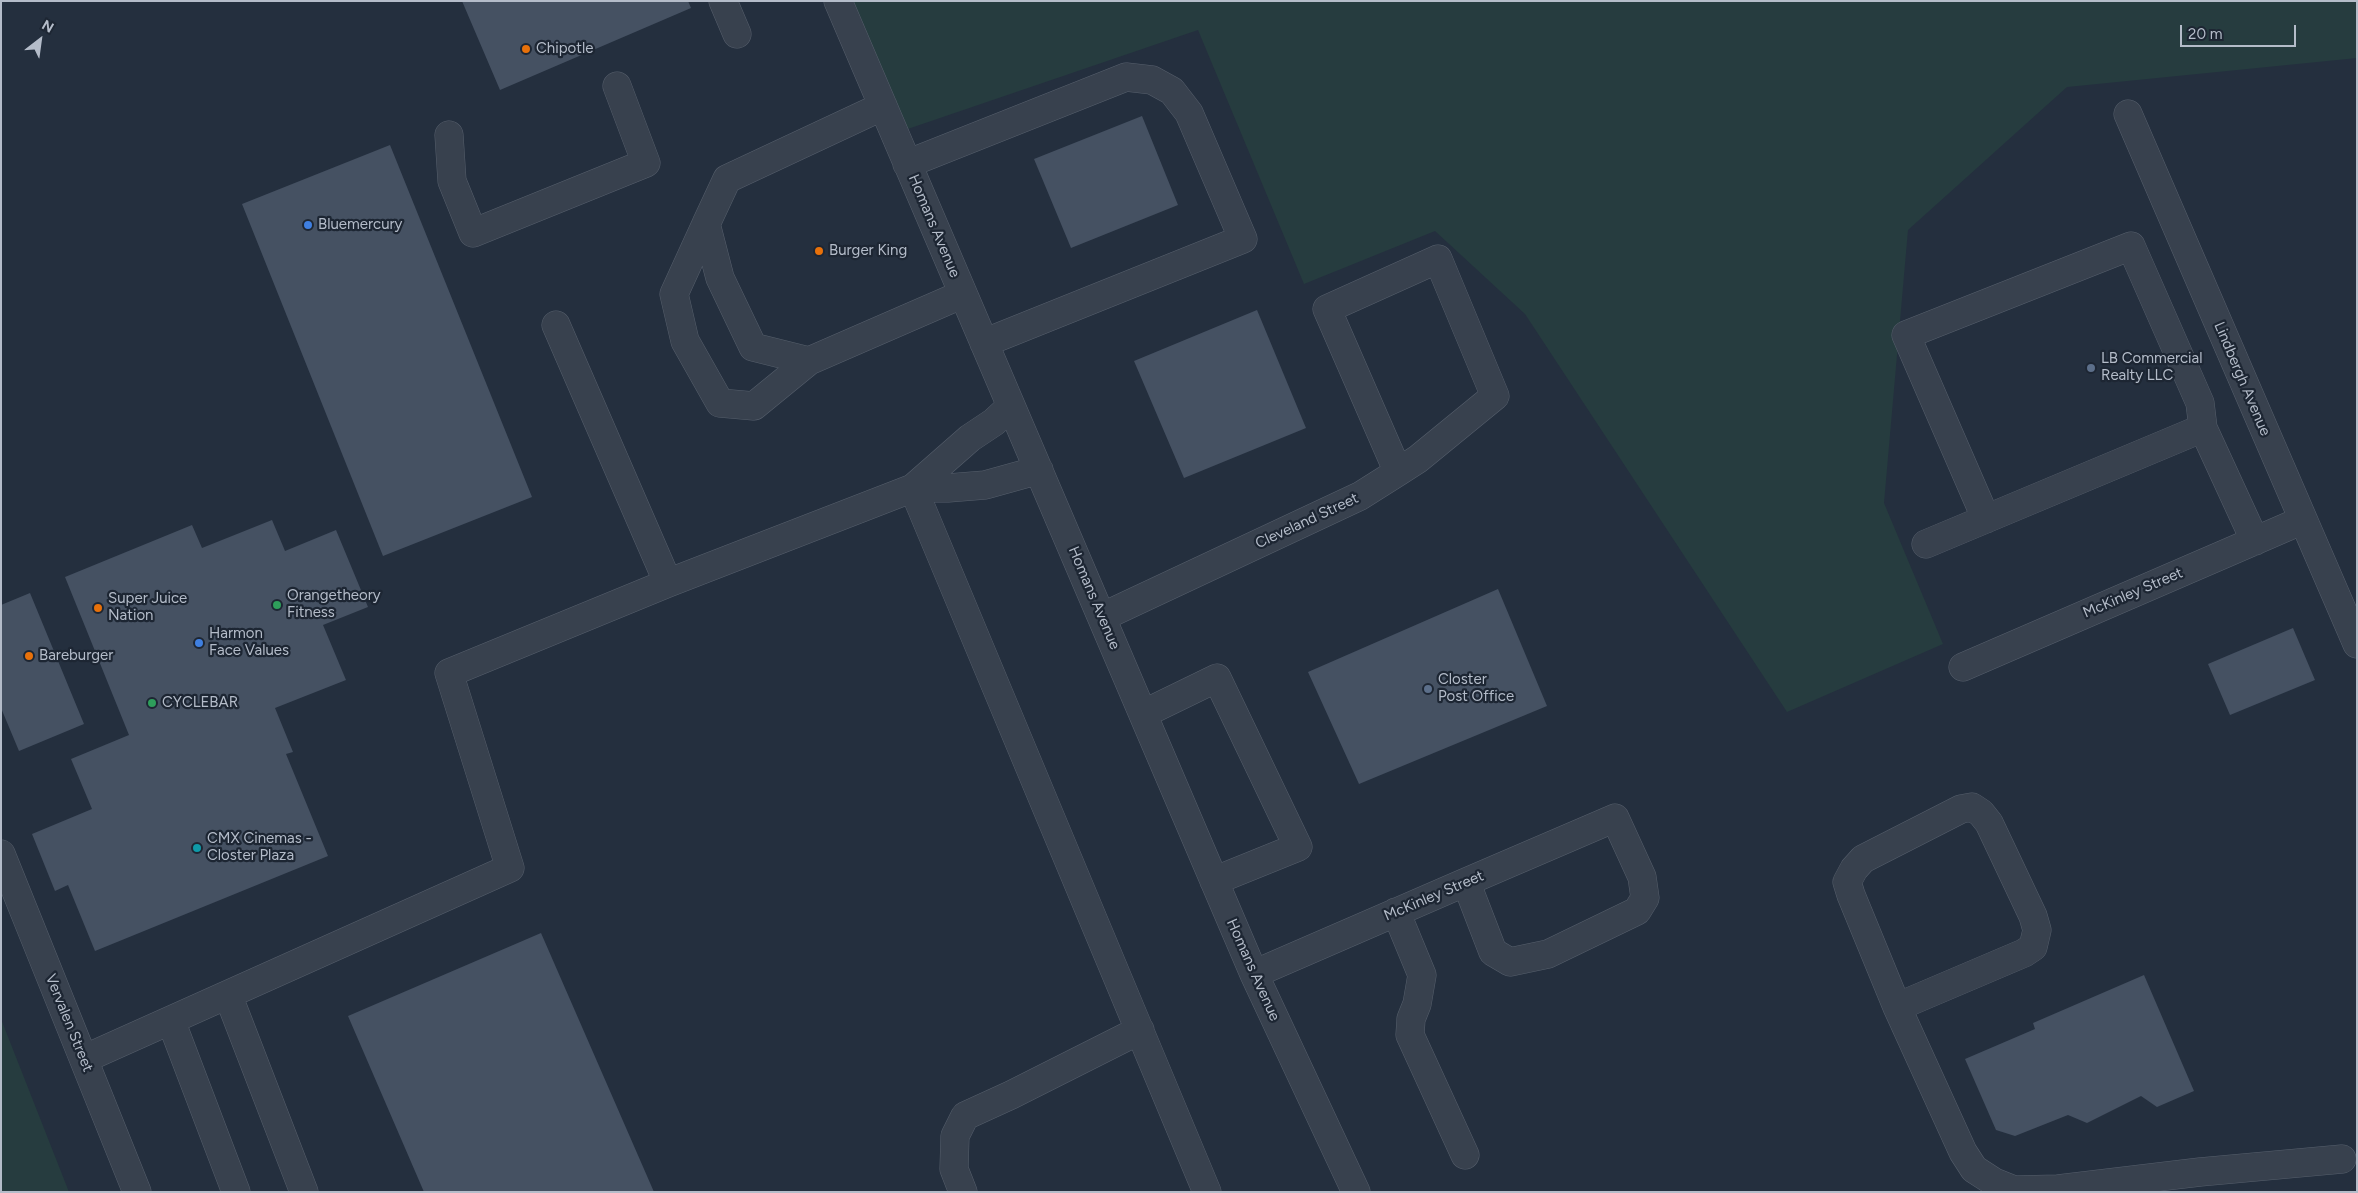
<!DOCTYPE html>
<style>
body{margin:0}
#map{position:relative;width:2358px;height:1193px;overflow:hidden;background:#242f3e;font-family:Figtree,sans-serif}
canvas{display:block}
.frame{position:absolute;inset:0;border:2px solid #b4bcc9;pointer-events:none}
.north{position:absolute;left:15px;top:15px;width:50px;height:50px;-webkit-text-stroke:4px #1d2633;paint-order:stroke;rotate:30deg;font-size:14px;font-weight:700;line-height:20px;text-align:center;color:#b4bcc9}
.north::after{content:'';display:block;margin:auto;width:18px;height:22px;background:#b4bcc9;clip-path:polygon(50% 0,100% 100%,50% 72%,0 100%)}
.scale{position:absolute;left:2180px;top:25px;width:116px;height:22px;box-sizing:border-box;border:2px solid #b4bcc9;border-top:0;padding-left:6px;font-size:15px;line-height:18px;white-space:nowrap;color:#b4bcc9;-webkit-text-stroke:4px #1d2633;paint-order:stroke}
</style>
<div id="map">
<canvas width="2358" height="1193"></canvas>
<div class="frame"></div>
<div class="north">N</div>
<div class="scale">20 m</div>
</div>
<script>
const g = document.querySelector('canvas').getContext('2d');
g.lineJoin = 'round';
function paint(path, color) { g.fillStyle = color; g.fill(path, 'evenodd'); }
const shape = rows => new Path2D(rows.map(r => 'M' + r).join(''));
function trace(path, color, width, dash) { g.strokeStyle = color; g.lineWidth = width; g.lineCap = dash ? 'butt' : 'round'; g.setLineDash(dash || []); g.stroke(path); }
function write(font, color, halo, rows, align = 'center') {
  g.font = font + ' Figtree,sans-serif'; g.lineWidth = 4.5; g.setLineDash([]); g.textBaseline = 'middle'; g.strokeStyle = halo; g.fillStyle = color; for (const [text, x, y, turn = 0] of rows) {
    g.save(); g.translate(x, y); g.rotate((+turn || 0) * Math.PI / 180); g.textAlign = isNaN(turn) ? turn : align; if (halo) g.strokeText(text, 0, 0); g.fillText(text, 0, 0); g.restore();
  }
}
const green = shape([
 [839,1,2357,1,2357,58,2067,87,1908,230,1884,503,1943,644,1787,712,1525,314,1435,231,1304,284,1198,30,896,133],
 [1,1019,69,1192,1,1192]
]);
const building = shape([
 [462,1,688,1,691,8,500,90],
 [1142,116,1178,205,1071,248,1034,159],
 [390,145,532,497,383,556,242,204],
 [1257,310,1306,428,1184,478,1134,361],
 [272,520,285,551,336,530,368,607,323,625,346,680,275,708,293,752,286,754,328,856,95,951,68,885,55,891,32,834,92,809,71,759,129,735,65,577,192,525,202,548],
 [1498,589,1547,706,1359,784,1308,672],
 [30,593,84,724,19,751,1,708,1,605],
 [2293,628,2315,680,2230,715,2208,664],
 [541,933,654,1192,424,1192,348,1016],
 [2144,975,2194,1091,2157,1107,2141,1096,2087,1123,2068,1115,2015,1136,1996,1130,1965,1059,2035,1029,2033,1023]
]);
const minor = shape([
 [723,1,737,34],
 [838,1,1254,974,1356,1192],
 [883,106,727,179,706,224,720,278,753,347,809,361,963,294],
 [2128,114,2357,644],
 [449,135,452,181,473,233,646,163,617,86],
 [907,164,1126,77,1152,80,1172,91,1189,113,1243,239,984,343],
 [706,224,674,294,685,341,720,403,754,406,809,361],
 [556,325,668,583],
 [913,488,948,488,985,485,1039,470],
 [913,488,970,438,994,422,1011,406],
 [1986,519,1906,335,2131,246,2200,403,2203,428],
 [1926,544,2203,428,2255,541],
 [1102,617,1360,496,1398,472,1418,459,1495,396,1438,259,1327,309,1398,472],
 [1963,667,2303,520],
 [1143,714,1217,678,1298,847,1214,881],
 [1,854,137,1192],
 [1396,912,1422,975,1417,1004,1411,1019,1410,1035,1465,1155],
 [1254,974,1466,882,1615,818,1642,877,1645,898,1637,911,1548,954,1510,962,1493,952,1466,882],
 [228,995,304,1192],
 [1897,1007,2024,953,2033,947,2037,930,2033,916,1989,823,1981,813,1972,807,1961,809,1863,859,1854,869,1847,882,1851,895,1897,1007,1963,1152,1974,1169,1994,1182,2014,1190,2058,1189,2200,1172,2342,1159],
 [171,1021,236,1192],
 [84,1059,510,868,449,673,668,583,913,488,1207,1192],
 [963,1192,954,1169,955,1136,965,1116,1011,1095,1140,1030]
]);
const markers = [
 [526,49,5,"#e8710a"],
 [308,225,5,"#3f7fe0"],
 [819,251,5,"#e8710a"],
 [2091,368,5,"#5c6f8a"],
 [277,605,5,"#2e9e5b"],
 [98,608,5,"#e8710a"],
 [199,643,5,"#3f7fe0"],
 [29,656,5,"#e8710a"],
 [1428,689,5,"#5c6f8a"],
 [152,703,5,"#2e9e5b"],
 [197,848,5,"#0f9aa8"]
];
const poiNames = [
 ["Chipotle",536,49],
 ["Bluemercury",318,225],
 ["Burger King",829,251],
 ["LB Commercial",2101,359],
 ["Realty LLC",2101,376],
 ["Orangetheory",287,596],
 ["Fitness",287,613],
 ["Super Juice",108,599],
 ["Nation",108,616],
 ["Harmon",209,634],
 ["Face Values",209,651],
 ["Bareburger",39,656],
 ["Closter",1438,680],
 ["Post Office",1438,697],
 ["CYCLEBAR",162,703],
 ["CMX Cinemas -",207,839],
 ["Closter Plaza",207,856]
];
const streetNames = [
 ["Homans Avenue",934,226,67],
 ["Lindbergh Avenue",2242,379,67],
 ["Cleveland Street",1307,521,-25],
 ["McKinley Street",2133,593,-23],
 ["Homans Avenue",1094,598,67],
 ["McKinley Street",1434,896,-23],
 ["Homans Avenue",1253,970,66],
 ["Vervalen Street",69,1023,68]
];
paint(green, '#263c3f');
paint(building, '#455162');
trace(minor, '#565f6c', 29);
trace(minor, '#38414e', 28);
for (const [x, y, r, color] of markers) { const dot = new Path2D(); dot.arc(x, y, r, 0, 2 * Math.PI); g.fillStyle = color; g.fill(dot); trace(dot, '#1d2633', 2); }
write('15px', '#b4bcc9', '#1d2633', poiNames, 'left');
write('15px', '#b4bcc9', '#1d2633', streetNames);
</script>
